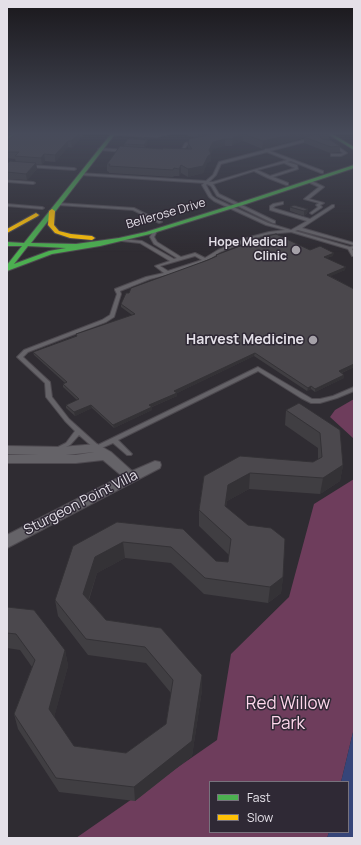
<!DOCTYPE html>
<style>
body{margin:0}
#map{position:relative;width:361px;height:845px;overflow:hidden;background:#2f2c32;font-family:Manrope,sans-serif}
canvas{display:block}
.frame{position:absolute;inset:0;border:8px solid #e4e0e8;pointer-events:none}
.legend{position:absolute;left:209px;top:781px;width:140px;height:52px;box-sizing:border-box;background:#2f2935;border:1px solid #77727d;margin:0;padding:5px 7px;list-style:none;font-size:12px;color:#e4e0e8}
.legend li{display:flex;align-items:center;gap:8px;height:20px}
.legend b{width:20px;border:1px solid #77727d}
</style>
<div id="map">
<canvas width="361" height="845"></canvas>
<div class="frame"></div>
<ul class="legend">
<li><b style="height:5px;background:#4caf50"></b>Fast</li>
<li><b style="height:5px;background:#ffc107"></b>Slow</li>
</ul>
</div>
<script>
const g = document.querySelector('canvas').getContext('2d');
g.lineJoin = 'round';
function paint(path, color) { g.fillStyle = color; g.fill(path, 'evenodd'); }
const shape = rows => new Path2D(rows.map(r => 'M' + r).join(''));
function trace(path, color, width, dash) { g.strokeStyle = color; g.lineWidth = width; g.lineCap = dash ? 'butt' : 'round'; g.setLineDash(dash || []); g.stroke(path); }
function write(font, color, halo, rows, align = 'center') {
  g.font = font + ' Manrope,sans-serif'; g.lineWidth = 3; g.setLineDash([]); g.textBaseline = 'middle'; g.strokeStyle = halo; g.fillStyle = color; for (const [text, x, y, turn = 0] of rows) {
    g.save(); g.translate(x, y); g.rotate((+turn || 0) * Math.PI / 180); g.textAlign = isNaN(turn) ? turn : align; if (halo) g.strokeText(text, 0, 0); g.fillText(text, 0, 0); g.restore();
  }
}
const green = shape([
 [354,399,354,452,353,438,330,417,335,410],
 [354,479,354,728,341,782,210,782,210,832,329,832,327,838,76,838,217,740,231,654,289,597,314,504]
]);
const water = shape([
 [354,728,354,838,327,838,329,832,348,832,348,782,341,782]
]);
const lane = shape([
 [109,134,157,135,167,134,170,134,157,137,110,135,109,134],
 [311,138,312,140,270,151,323,171,323,173,321,173,291,161,287,162,297,165,298,169,273,177,288,183,288,185,286,185,268,178,254,171,213,184,219,194,275,221,275,223,273,223,217,196,211,186,207,184,206,185,212,196,216,199,268,223,291,230,307,221,270,210,270,206,273,204,283,202,283,204,275,206,273,208,310,219,332,205,334,205,334,207,302,228,354,243,354,245,298,230,295,231,350,247,354,246,354,248,352,249,354,252,354,256,352,256,348,249,291,232,269,234,252,239,220,252,207,261,170,274,150,279,120,291,121,294,114,317,106,322,28,352,23,357,50,382,52,397,69,419,98,445,258,367,312,399,320,399,333,396,354,387,354,391,337,398,320,403,311,403,301,398,258,371,118,440,132,454,131,455,127,455,113,443,99,449,95,449,79,435,70,445,58,451,54,451,53,450,54,449,66,443,75,431,65,421,46,397,45,383,17,357,24,350,102,320,110,315,117,294,115,290,115,289,146,277,164,273,155,266,170,261,140,243,122,241,121,241,121,239,142,241,174,259,177,258,154,244,150,237,154,230,155,230,157,231,154,237,157,242,181,257,195,253,205,258,218,250,250,237,269,232,285,230,266,225,214,201,209,197,202,185,204,183,81,175,80,175,80,173,206,181,213,175,219,162,265,150,265,149,268,149,311,138],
 [267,152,287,160,213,182,209,182,216,175,221,164,267,152],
 [284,163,295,168,270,176,257,170,284,163],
 [195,256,202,260,168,271,160,266,195,256],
 [196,141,197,143,187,145,181,155,179,155,185,143,196,141],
 [333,144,335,144,347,153,341,156,331,156,331,154,340,154,343,153,333,146,333,144],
 [100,148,125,150,127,151,125,152,99,150,98,149,100,148],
 [29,165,74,168,76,169,74,170,28,167,27,166,29,165],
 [7,180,33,182,35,183,33,184,7,182,7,180],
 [310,181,312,181,324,187,309,199,324,203,320,205,322,207,321,208,312,214,310,213,318,207,316,205,319,203,304,199,319,187,310,183,310,181],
 [57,203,134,208,162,222,159,223,133,210,58,205,57,205,57,203],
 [7,204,42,207,44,208,42,209,7,206,7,204]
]);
const street = shape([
 [97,444,111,452,132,471,155,461,160,462,161,465,160,468,7,548,7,535,122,476,103,460,76,463,7,463,7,455,38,455,7,454,7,446,61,447,97,444],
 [94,452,76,455,66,455,94,452]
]);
const fast = shape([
 [14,134,19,134,7,140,7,137,14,134],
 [111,134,115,134,31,243,76,244,119,238,146,232,242,202,354,165,354,168,246,204,150,234,100,246,52,254,7,271,7,265,22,246,7,246,7,242,24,243,111,134],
 [28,246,66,248,49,251,14,264,28,246],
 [328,134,332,134,354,147,354,150,328,134]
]);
const slow = shape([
 [52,209,55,211,54,225,59,231,71,234,92,236,95,238,92,240,70,238,55,233,48,225,49,211,52,209],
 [36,213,39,215,38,216,7,233,7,229,36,213]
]);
const wall = shape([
 [16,134,84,134,72,148,68,147,55,162,45,161,42,165,36,164,37,169,27,180,7,179,7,164,16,162,15,159,7,158,7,140],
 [184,134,315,134,314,135,319,134,329,134,329,139,340,146,340,152,330,153,304,143,304,138,262,149,243,141,234,144,232,146,225,146,213,149,211,153,211,161,207,163,203,173,188,177,181,173,179,176,174,176,173,177,109,173,109,172,107,171,107,164,124,146,124,144,147,140,147,144,145,148,163,149,188,149,188,143,194,138],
 [290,207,308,209,307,213,304,216,290,211],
 [242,244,310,250,333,256,326,258,345,270,330,276,354,289,354,367,342,373,344,378,315,392,311,389,307,391,254,356,177,393,177,396,152,407,152,410,114,428,92,408,75,416,66,408,66,405,77,400,63,387,63,384,65,383,34,355,33,352,76,336,76,334,132,315,121,307,121,304,129,293,216,256,216,255,242,246],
 [299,403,343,465,340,481,320,494,249,489,227,501,226,507,283,577,281,593,268,603,204,594,171,563,125,558,97,573,89,600,106,620,161,628,202,690,192,756,135,801,59,792,18,729,14,714,32,667,20,650,7,648,7,607,65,650,68,666,54,717,74,746,126,753,166,724,171,693,146,663,88,655,58,616,55,600,117,522,216,561,228,562,229,555,199,526,199,510,204,476,313,462,318,459,318,448,285,425,286,410]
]);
const shadedWall = shape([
 [78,134,84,134,72,148,71,141],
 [198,134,227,134,198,139],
 [243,134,243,141,234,144,232,146,233,139,234,137],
 [295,134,315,134,314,136,304,137,304,138,262,149,263,141],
 [225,139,225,146,213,149,211,154,211,161,207,163,203,173,188,177,188,169,213,142],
 [147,140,147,144,144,149,144,145],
 [68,141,68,147,55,162,55,155],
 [44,154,45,161,42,165,41,158],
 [36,163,37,169,27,180,26,174],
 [181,165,181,173,179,176,179,169],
 [308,209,307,213,304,216,304,211],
 [334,253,333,256,323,259,324,257],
 [346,267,345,270,327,278,327,275],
 [255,353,254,356,177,393,177,396,149,408,149,405,174,391],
 [354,364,354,367,339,374,339,371],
 [344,375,344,378,315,392,315,389],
 [311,386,311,389,307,391,308,388],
 [91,405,92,408,75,416,74,412],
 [152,407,152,410,114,428,113,425],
 [343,465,340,481,320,494,323,478],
 [250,473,249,489,227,501,224,522,225,506,228,485],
 [123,542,125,558,97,573,85,610,83,594,95,557],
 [283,577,281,593,268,603,270,587],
 [65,650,68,666,52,725,49,709],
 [202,675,202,690,192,756,135,801,134,787]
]);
const building = shape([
 [16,134,78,134,71,141,68,141,55,155,44,154,41,158,15,156,19,152,7,152,7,140,16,134],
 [213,134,295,134,263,141,243,134,234,137,233,139,225,139,213,142,209,150,211,154,208,156,203,166,188,169,181,165,179,169,174,168,173,170,109,166,110,164,107,164,120,146,163,149,163,148,192,149,188,143,189,139,213,134],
 [319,134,329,134,321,134,319,136,322,139,330,140,340,146,331,147,304,137,319,134],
 [128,139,132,139,147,140,144,145,124,144,128,139],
 [10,161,36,163,26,174,7,172,7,164,10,161],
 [294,205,308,209,304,211,290,207,294,205],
 [276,234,310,250,320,246,334,253,324,257,346,267,327,275,354,289,354,364,339,371,344,375,315,389,311,386,308,388,255,353,174,391,177,393,149,405,152,407,113,425,91,405,74,412,66,405,79,399,63,384,67,382,33,352,77,336,76,334,135,314,121,304,126,293,129,293,131,288,208,260,217,256,216,255,243,245,242,244,268,236,276,234],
 [299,403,340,430,343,465,323,478,250,473,228,485,225,506,248,525,271,528,285,539,283,577,270,587,205,578,171,547,123,542,95,557,83,594,106,620,161,628,202,675,192,741,134,787,56,778,14,714,35,660,16,634,7,633,7,607,34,610,65,650,49,709,74,746,126,753,166,724,173,680,145,647,86,639,55,600,73,546,117,522,183,529,216,561,228,562,231,539,199,510,204,476,240,456,313,462,322,457,320,433,286,410,299,403]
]);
const markers = [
 [296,250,5,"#a5a1a8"],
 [313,340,5,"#a5a1a8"]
];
const farStreetnames = [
 ["Bellerose Drive",166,214,-16]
];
const farPoinames = [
 ["Hope Medical",287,243],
 ["Clinic",287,257]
];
const poiNames = [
 ["Harvest Medicine",304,340]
];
const streetNames = [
 ["Sturgeon Point Villa",81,503,-27]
];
const nearParknames = [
 ["Red Willow",288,704],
 ["Park",288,724]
];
paint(green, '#6e3d5c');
paint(water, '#364579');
trace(lane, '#4d494f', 2);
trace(street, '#4d494f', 2);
trace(fast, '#4d494f', 2);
trace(slow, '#4d494f', 2);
paint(lane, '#656368');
paint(street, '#656368');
paint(fast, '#4caf50');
paint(slow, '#ffc107');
paint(wall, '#403e42');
paint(shadedWall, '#343236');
paint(building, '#4b484d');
trace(building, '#343236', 1);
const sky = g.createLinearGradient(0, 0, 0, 252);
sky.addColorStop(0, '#1a181c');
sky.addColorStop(0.53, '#474b5a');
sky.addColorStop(1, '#474b5a00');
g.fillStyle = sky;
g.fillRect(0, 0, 361, 252);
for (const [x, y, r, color] of markers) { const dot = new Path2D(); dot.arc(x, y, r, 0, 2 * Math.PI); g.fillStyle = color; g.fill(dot); trace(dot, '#2f2935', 1.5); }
write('12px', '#e4e0e8', '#2f2935', farStreetnames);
write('bold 12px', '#e4e0e8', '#2f2935', farPoinames, 'right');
write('bold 14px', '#e4e0e8', '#2f2935', poiNames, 'right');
write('14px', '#e4e0e8', '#2f2935', streetNames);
write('17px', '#fed7ec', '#2f2935', nearParknames);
</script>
